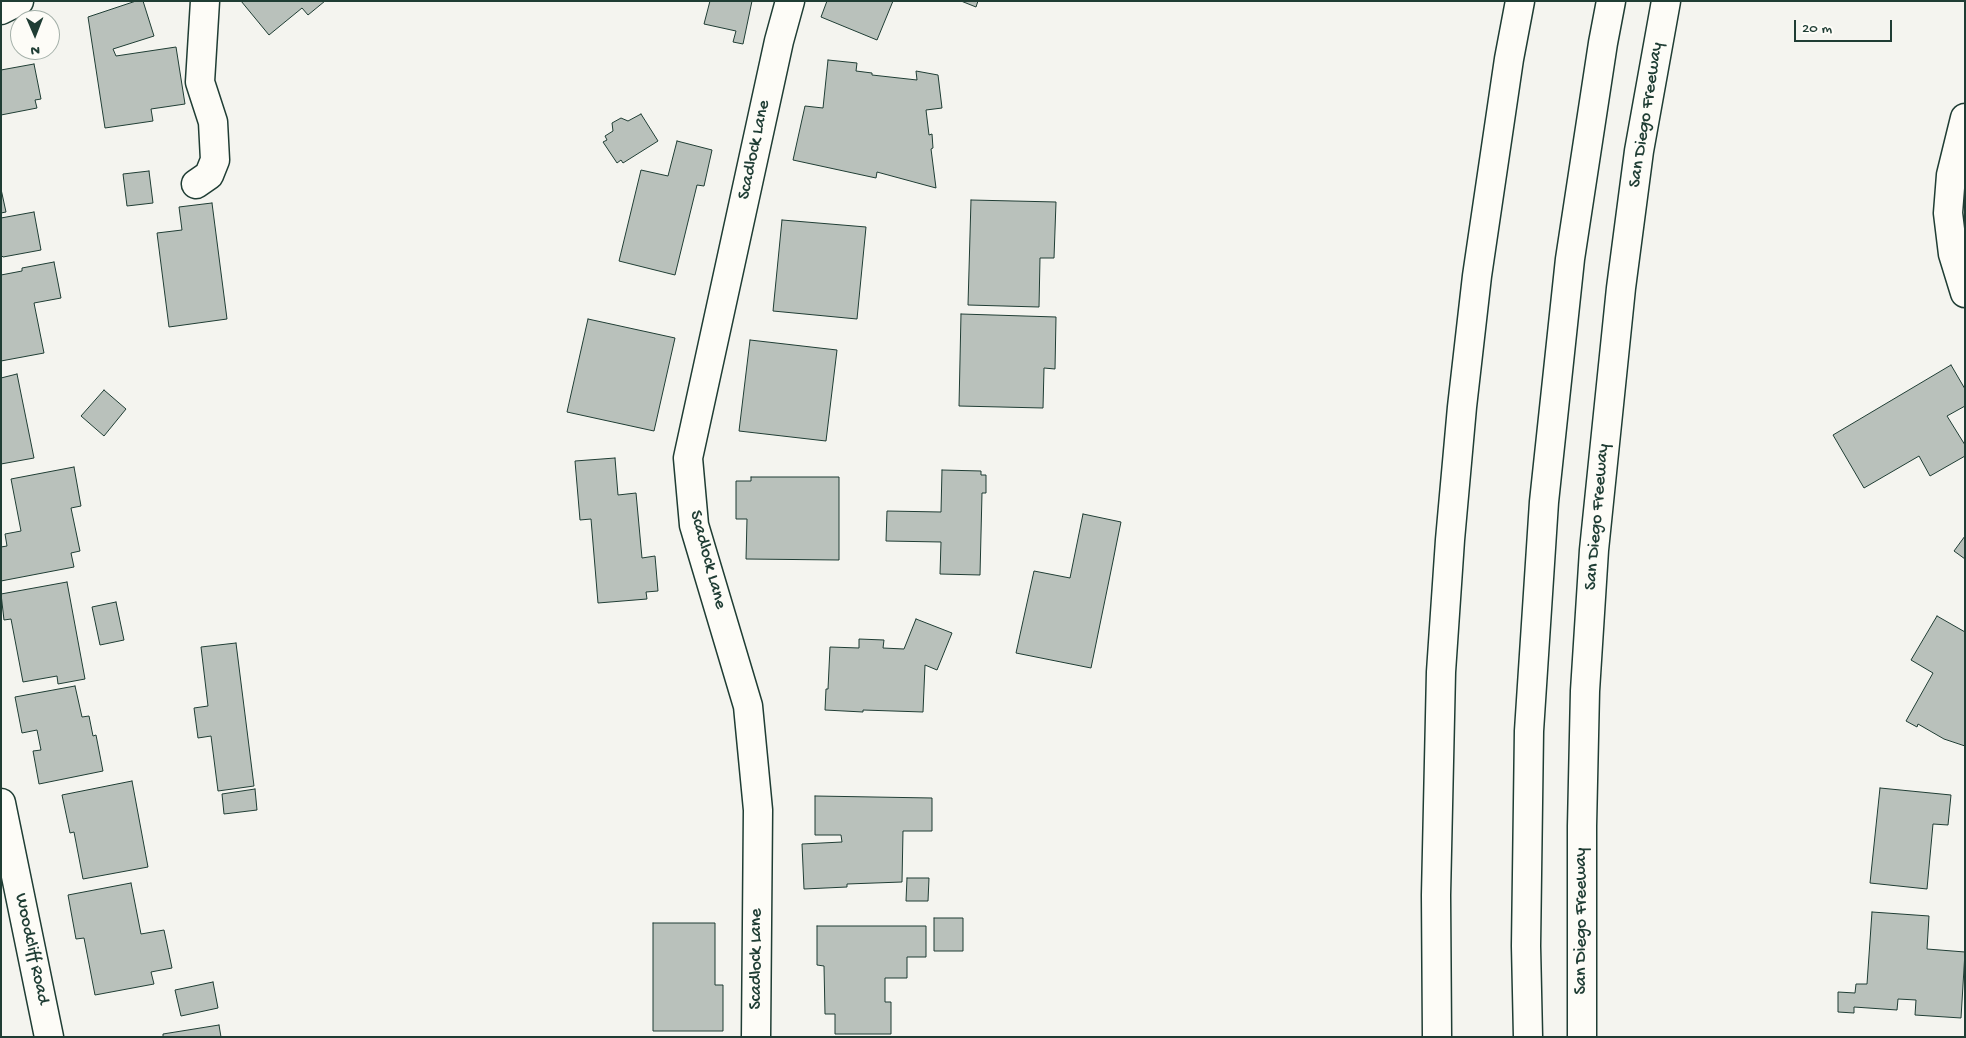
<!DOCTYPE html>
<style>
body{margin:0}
#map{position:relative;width:1966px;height:1038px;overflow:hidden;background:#f4f4ef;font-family:"Gochi Hand",sans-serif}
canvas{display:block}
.frame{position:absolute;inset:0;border:2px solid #1f3d34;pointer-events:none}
.north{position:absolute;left:10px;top:10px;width:50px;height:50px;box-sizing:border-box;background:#fdfcf7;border:1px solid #a4b0a9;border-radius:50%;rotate:179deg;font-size:14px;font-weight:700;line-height:20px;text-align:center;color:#1f3d34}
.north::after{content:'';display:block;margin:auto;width:18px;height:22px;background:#1f3d34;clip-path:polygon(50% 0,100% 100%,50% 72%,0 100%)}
.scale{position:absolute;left:1794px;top:20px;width:98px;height:22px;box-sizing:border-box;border:2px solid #1f3d34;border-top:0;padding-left:6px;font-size:15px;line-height:18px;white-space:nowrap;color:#1f3d34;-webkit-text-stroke:4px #fdfcf7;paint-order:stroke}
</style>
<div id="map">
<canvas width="1966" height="1038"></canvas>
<div class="frame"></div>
<div class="north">N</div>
<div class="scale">20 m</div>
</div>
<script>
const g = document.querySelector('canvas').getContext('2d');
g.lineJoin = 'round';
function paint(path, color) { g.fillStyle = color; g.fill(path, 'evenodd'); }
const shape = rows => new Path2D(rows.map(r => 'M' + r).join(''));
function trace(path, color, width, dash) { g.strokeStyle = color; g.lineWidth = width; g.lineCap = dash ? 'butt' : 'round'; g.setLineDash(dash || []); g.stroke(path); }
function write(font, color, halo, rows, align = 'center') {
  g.font = font + ' "Gochi Hand",sans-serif'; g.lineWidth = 5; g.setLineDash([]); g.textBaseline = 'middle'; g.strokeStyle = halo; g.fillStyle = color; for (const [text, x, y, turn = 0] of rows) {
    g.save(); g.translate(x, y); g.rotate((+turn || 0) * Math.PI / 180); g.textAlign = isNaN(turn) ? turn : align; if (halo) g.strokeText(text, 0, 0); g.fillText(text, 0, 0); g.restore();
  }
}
const building = shape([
 [136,1,143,1,154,36,113,49,116,56,176,47,185,104,151,109,153,121,105,128,88,17,136,1],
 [241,1,325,1,308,15,302,8,269,35,241,1],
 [710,1,752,1,743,44,733,42,736,31,704,24,710,1],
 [827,1,893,1,877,40,821,17,827,1],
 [961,1,978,1,976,7,961,1],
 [828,60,857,63,856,71,872,73,872,75,917,80,916,71,938,75,942,108,926,110,929,135,932,134,933,148,931,149,936,188,877,172,876,178,793,160,805,106,823,108,828,60],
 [34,64,41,99,35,100,37,108,1,115,1,70,34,64],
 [641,114,658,141,623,163,621,160,617,163,603,142,607,140,605,136,613,131,612,123,621,118,628,121,641,114],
 [677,141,712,150,704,186,697,185,675,275,619,261,641,170,668,176,677,141],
 [149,171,153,203,127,206,123,174,149,171],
 [1,189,6,212,1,213,1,189],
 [971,200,1056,202,1054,258,1040,258,1039,307,968,305,971,200],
 [212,203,227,319,169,327,157,233,182,230,179,207,212,203],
 [34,212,41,250,3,257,1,255,1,218,34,212],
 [782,220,866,227,857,319,773,311,782,220],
 [54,262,61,298,34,303,44,353,1,361,1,275,22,271,22,268,54,262],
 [961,314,1056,317,1055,369,1044,368,1043,408,959,406,961,314],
 [588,319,675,338,654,431,567,412,588,319],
 [750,340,837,350,826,441,739,431,750,340],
 [1951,365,1965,389,1965,406,1947,416,1965,445,1965,456,1930,476,1919,456,1864,488,1833,435,1951,365],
 [17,374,34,458,1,464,1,378,17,374],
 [104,390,126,409,104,436,81,416,104,390],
 [615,458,618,495,636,493,642,558,655,556,658,591,646,592,647,599,598,603,591,519,580,520,575,461,615,458],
 [74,467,81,506,71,508,80,551,71,553,74,567,1,581,1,547,7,546,5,534,21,531,11,479,74,467],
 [942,470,981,471,981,475,986,475,986,493,982,493,980,575,940,574,941,542,886,541,887,511,941,512,942,470],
 [751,477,839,477,839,560,746,559,747,519,736,519,736,481,751,481,751,477],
 [1083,514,1121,522,1091,668,1016,653,1034,571,1070,578,1083,514],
 [1965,536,1965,559,1954,551,1965,536],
 [67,582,85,679,58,684,57,676,23,682,11,619,4,620,1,594,67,582],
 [116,602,124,640,100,645,92,607,116,602],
 [1937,616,1965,632,1965,746,1944,739,1918,724,1917,727,1906,721,1933,673,1911,660,1937,616],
 [916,619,952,633,937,670,925,665,923,712,863,710,863,712,825,710,826,689,828,689,830,647,859,648,859,639,884,640,883,648,904,649,916,619],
 [236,643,254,786,218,791,211,736,198,738,194,708,208,706,201,647,236,643],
 [75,686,82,717,89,716,93,736,96,735,103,771,39,784,33,751,41,750,37,730,22,733,15,697,75,686],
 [132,781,148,867,83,879,74,832,70,833,62,795,132,781],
 [1880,788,1951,795,1948,825,1933,824,1927,889,1870,883,1880,788],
 [255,789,257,810,224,814,222,794,255,789],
 [815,796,932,798,932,831,903,831,902,882,847,884,847,887,804,889,802,844,842,842,841,835,815,835,815,796],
 [907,878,929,878,928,901,906,901,907,878],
 [131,883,141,934,164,930,172,968,151,972,154,984,95,995,84,938,76,939,68,895,131,883],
 [1872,912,1929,916,1927,949,1965,952,1961,1018,1915,1015,1916,1000,1898,999,1897,1010,1854,1007,1854,1013,1838,1012,1838,992,1855,993,1856,984,1867,984,1872,912],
 [934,918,963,918,963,951,934,951,934,918],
 [653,923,715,923,715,985,723,985,723,1031,653,1031,653,923],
 [817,926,926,926,926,957,907,957,907,978,885,978,885,1002,891,1002,891,1034,835,1034,835,1014,825,1014,824,966,817,965,817,926],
 [213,982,218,1008,181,1016,175,990,213,982],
 [219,1025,221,1037,163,1037,163,1034,219,1025]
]);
const minor = shape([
 [1,10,19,1],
 [1965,118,1951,175,1948,213,1953,254,1965,293],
 [196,184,209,175,215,160,213,122,200,82,205,1],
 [1,803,49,1037],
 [756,1037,758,810,748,706,694,525,688,458,779,41,790,1]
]);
const highway = shape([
 [1437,1037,1436,895,1441,672,1450,540,1462,407,1477,276,1509,59,1520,1],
 [1528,1037,1526,946,1529,731,1544,502,1570,259,1603,43,1611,1],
 [1582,1037,1582,826,1585,691,1594,550,1621,288,1639,151,1666,1]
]);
const streetNames = [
 ["San Diego Freeway",1647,115,-81],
 ["Scadlock Lane",755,150,-78],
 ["San Diego Freeway",1598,517,-85],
 ["Scadlock Lane",707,560,75],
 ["San Diego Freeway",1582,921,-90],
 ["Woodcliff Road",31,949,78],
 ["Scadlock Lane",757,959,-90]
];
paint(building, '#b9c1bb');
trace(building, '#1f3d34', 1);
trace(minor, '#1f3d34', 31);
trace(highway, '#1f3d34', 31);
trace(minor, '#fdfcf7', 28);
trace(highway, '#fdfcf7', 28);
write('18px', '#1f3d34', '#fdfcf7', streetNames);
</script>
